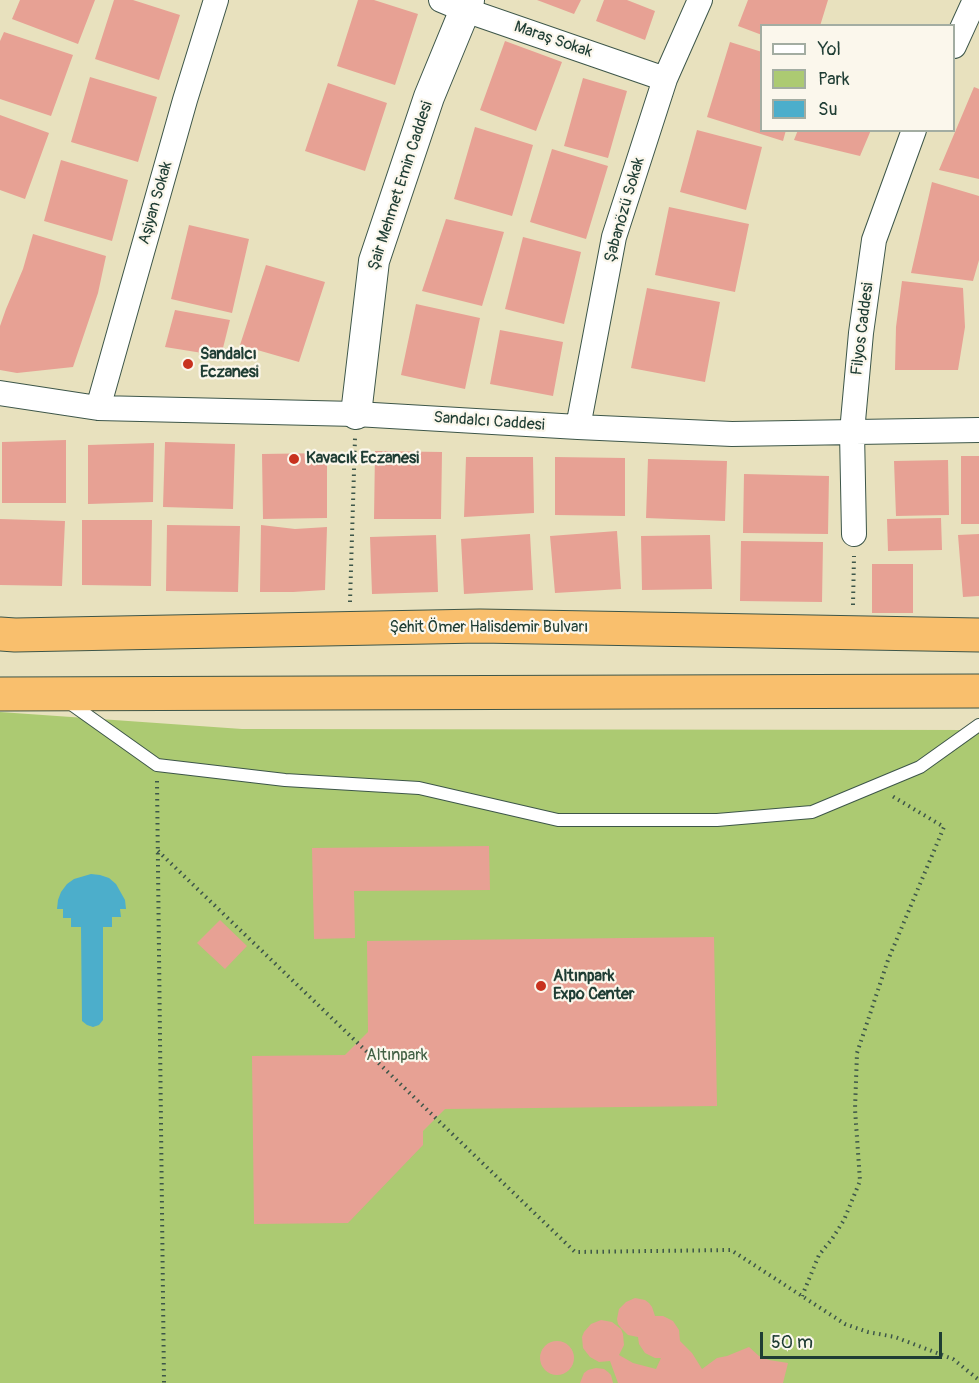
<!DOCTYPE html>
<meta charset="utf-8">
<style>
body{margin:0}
#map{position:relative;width:979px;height:1383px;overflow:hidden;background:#e8e1be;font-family:Pangolin,sans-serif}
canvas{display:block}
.legend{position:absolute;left:760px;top:24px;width:195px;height:108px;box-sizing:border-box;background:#fbf7ec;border:2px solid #a3ada2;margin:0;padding:8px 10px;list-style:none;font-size:18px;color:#1f3d34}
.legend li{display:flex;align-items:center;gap:12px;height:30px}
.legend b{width:30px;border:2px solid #a3ada2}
.scale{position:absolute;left:760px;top:1332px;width:182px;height:27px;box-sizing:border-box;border:3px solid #1f3d34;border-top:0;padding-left:8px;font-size:18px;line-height:21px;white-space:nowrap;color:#1f3d34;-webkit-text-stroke:4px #fbf7ec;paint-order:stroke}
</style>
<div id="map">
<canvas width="979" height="1383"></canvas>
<ul class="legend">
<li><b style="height:8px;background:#fff"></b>Yol</li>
<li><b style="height:16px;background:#acca72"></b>Park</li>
<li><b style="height:16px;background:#4caecb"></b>Su</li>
</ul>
<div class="scale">50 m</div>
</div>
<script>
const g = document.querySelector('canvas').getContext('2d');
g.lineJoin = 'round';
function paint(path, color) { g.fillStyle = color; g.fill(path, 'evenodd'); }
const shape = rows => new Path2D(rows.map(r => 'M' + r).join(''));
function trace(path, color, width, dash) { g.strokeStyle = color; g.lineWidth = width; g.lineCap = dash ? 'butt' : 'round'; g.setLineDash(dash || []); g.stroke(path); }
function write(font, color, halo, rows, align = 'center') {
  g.font = font + ' Pangolin,sans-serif'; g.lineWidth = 4.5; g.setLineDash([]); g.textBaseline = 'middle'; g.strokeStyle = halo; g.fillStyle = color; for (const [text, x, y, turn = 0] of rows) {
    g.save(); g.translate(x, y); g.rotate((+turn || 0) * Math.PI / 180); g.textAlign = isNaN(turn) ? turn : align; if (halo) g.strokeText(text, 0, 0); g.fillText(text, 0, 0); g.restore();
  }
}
const green = shape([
 [0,712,242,729,972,730,979,725,979,1383,0,1383]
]);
const water = shape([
 [91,874,100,875,109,878,116,884,125,900,126,909,120,909,121,917,112,917,112,927,103,927,103,1020,99,1025,93,1027,87,1025,82,1021,81,927,71,927,71,918,63,918,63,909,57,909,58,900,61,892,67,884,74,879]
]);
const building = shape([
 [20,0,95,0,78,44,12,19],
 [114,0,133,0,180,15,159,80,95,59],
 [358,0,374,0,418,14,395,85,337,66],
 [537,0,581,0,574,14],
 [604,0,627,0,655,11,645,40,596,21],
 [748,0,828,0,820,26,762,26,762,35,738,26],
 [4,32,73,55,51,116,0,99,0,41],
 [505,41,562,62,536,131,480,110],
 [730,42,762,52,762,130,786,130,783,141,707,117],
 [90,77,157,97,138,162,71,142],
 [583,78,627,91,608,158,564,146],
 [328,83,387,103,365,171,305,151],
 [974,87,979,89,979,179,939,170],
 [0,115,49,133,25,199,0,190],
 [475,127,533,145,512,216,454,199],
 [697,130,762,147,746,210,680,192],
 [798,130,871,130,860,156,794,140],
 [552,149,608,166,586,239,530,222],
 [61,160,128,180,112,241,44,221],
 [932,182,979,196,979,260,973,281,911,273],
 [669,207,749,224,735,292,655,275],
 [446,219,504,232,482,306,422,291],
 [189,225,249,239,232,313,171,299],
 [33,234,106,256,98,293,73,367,17,373,0,370,0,326,6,309,23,269],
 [523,237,581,252,564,324,505,309],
 [266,265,325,282,299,362,240,345],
 [902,281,963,288,965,327,958,370,895,370,896,327],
 [647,288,720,302,705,382,631,368],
 [416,304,480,318,465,389,401,375],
 [175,310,230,320,221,356,165,347],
 [500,330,563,342,553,396,490,384],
 [66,440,66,503,2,503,2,442],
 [165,442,235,444,233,509,163,507],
 [154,443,153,502,88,504,88,445],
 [375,451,442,452,441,519,374,519],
 [327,453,327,518,263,519,262,454],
 [961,456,979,456,979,524,961,524],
 [466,457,533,457,534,513,464,517],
 [555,457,625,458,625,516,555,515],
 [648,459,727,461,725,521,646,518],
 [948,460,949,515,896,516,894,461],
 [744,474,829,476,828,534,743,533],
 [941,518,942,550,888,551,887,519],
 [0,519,65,521,62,586,0,585],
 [82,520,152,520,151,586,82,585],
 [167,525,240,526,238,592,166,591],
 [261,525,295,529,327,527,325,590,293,592,260,592],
 [617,531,621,589,555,593,550,536],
 [530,534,533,590,464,594,461,539],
 [979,534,979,596,963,597,958,535],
 [436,535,438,592,372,594,370,537],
 [710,535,712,589,642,590,641,536],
 [741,541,823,542,822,602,740,601],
 [872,564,913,564,913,613,872,613],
 [489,846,490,890,354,891,355,938,314,939,312,848],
 [220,920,247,946,225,969,197,943],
 [714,937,717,1106,445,1109,423,1131,423,1145,348,1223,254,1224,252,1056,345,1055,368,1032,367,941],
 [635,1298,645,1300,649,1303,652,1307,655,1316,663,1316,673,1321,679,1330,680,1341,692,1353,702,1369,717,1358,727,1356,749,1347,759,1356,769,1360,788,1363,783,1383,618,1383,610,1361,599,1362,590,1357,583,1348,582,1337,584,1332,591,1324,601,1320,612,1322,621,1329,623,1334,624,1345,619,1355,633,1363,656,1369,661,1358,655,1358,645,1353,639,1344,638,1337,628,1335,621,1328,618,1324,617,1319,619,1309,626,1302],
 '540 1358a17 17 0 1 1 34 0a17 17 0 1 1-34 0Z',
 [596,1368,604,1369,608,1372,611,1375,613,1383,580,1383,584,1373,588,1370]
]);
const path = shape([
 [350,602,355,438],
 [853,605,854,556],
 [157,781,164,1383],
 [158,851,575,1252,731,1250,845,1324,868,1332,895,1337,953,1359,979,1380],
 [802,1296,819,1255,832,1239,844,1220,860,1181,855,1109,857,1053,888,960,944,827,892,796]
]);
const service = shape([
 [67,701,157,765,285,780,419,788,558,820,717,820,812,812,920,767,979,725]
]);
const minor = shape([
 [441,0,465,10,665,79],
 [954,46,975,0],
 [0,393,98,408,356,414,578,427,732,434,979,430],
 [98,408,185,100,216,0],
 [578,427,614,237,665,79,700,0],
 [854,534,852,432,861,333,874,240,914,130]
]);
const tertiary = shape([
 [356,414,374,261,429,97,469,0]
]);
const trunk = shape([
 [0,634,15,635,480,626,979,635],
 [0,694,979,691]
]);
const markers = [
 [188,364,6,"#c8321e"],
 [294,459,6,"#c8321e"],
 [541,986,6,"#c8321e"]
];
const streetNames = [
 ["Maraş Sokak",553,40,19],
 ["Şair Mehmet Emin Caddesi",401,186,-72],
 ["Aşiyan Sokak",156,203,-74],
 ["Şabanözü Sokak",625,210,-74],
 ["Filyos Caddesi",863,329,-83],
 ["Sandalcı Caddesi",489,422,4],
 ["Şehit Ömer Halisdemir Bulvarı",489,628]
];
const poiNames = [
 ["Sandalcı",200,355],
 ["Eczanesi",200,373],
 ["Kavacık Eczanesi",306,459],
 ["Altınpark",553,977],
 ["Expo Center",553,995]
];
const parkNames = [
 ["Altınpark",397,1056]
];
paint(green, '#acca72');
paint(water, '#4caecb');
paint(building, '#e7a194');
trace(service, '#3d5649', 14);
trace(minor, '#3d5649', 26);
trace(tertiary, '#3d5649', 32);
trace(trunk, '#3d5649', 35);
trace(path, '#3d5649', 4, [1.5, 4.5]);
trace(service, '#fff', 12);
trace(minor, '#fff', 24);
trace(tertiary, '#fff', 30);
trace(trunk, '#f9bf6d', 33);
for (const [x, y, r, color] of markers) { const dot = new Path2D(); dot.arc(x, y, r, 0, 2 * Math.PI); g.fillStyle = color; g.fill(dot); trace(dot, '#fbf7ec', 2); }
write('16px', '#1f3d34', '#fbf7ec', streetNames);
write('bold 16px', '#1f3d34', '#fbf7ec', poiNames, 'left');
write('16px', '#426044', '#fbf7ec', parkNames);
</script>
